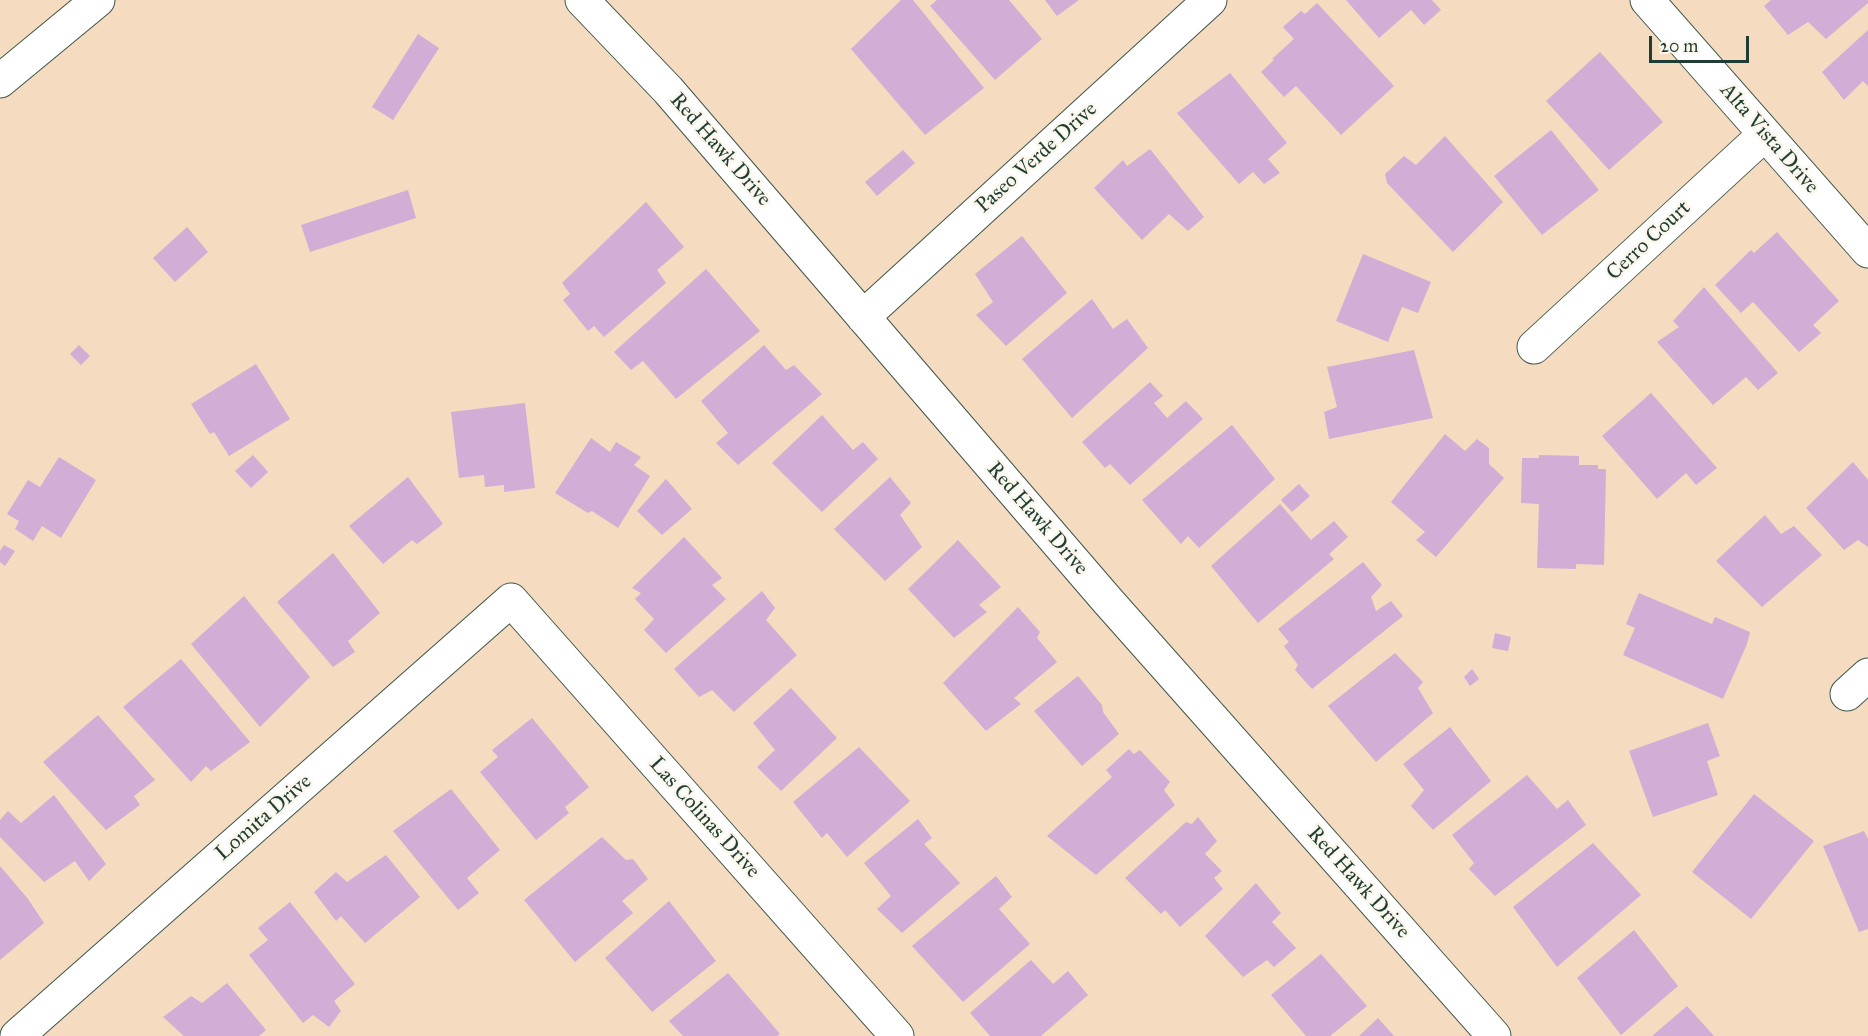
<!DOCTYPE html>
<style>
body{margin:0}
#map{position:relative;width:1868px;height:1036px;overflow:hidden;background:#f5dbbf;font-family:"IM FELL Great Primer",serif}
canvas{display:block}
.scale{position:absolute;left:1649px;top:36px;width:100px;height:27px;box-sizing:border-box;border:3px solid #1f3d34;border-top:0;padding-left:8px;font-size:18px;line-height:21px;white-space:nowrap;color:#1f3d34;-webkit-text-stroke:4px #fbf7ec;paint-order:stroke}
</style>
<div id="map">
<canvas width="1868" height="1036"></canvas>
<div class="scale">20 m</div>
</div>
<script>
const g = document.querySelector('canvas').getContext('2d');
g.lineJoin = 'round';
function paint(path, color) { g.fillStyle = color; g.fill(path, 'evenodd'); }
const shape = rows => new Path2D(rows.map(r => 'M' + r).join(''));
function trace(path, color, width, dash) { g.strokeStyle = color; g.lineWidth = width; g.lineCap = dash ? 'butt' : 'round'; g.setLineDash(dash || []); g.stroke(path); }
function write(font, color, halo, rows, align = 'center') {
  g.font = font + ' "IM FELL Great Primer",serif'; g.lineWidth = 5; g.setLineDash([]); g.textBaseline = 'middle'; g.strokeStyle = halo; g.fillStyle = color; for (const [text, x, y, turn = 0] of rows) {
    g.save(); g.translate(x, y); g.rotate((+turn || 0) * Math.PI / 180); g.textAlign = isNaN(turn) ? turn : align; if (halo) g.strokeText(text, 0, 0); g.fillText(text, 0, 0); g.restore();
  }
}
const building = shape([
 [901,0,913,0,984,88,925,135,851,49],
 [937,0,1009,0,1042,39,995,80,930,6],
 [1045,0,1079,0,1057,16],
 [1346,0,1432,0,1441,10,1424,25,1411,10,1379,38],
 [1771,0,1868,0,1868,3,1826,39,1808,22,1788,35,1764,6],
 [1317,3,1394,86,1341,135,1296,86,1284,97,1261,72,1274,60,1272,59,1294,39,1283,27,1301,11,1305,14],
 [1868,30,1868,86,1863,81,1844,100,1822,72],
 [418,34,439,48,393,120,372,107],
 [1600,52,1663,122,1609,170,1546,101],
 [1230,73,1287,143,1268,159,1280,173,1264,184,1253,172,1239,184,1177,113],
 [1551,130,1599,190,1542,235,1494,176],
 [1445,136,1503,202,1453,252,1387,183,1385,174,1404,156,1416,165],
 [1150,149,1204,217,1188,231,1169,214,1142,240,1094,188,1123,160,1127,166],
 [903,150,915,163,877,196,865,182],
 [408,190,416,218,310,252,301,225],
 [646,202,684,247,657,270,666,283,604,337,594,326,588,331,563,300,570,294,562,283],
 [187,227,208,252,175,282,153,258],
 [1777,232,1839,301,1813,325,1821,333,1799,352,1753,302,1741,313,1715,285,1751,250,1754,253],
 [1022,236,1067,293,1006,346,976,315,993,302,975,274],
 [1363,254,1431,282,1418,313,1402,307,1388,342,1336,321],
 [706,269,760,331,676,399,643,361,631,370,614,352],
 [1704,287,1778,373,1758,390,1746,377,1713,405,1657,342,1679,327,1673,321],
 [1092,299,1113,329,1127,319,1148,348,1072,418,1022,359],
 [79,345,90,356,81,365,70,354],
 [764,345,786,370,794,365,822,394,738,465,716,443,728,433,701,401],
 [1414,350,1433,418,1329,439,1324,412,1337,407,1327,367],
 [256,364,290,419,229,456,214,432,210,434,191,404],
 [1150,382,1163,396,1154,403,1167,418,1186,401,1203,419,1130,485,1110,464,1105,468,1082,442],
 [1651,393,1717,468,1696,485,1686,473,1657,499,1602,436],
 [525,403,535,488,504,492,504,485,485,487,484,475,459,478,451,412],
 [822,415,853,450,863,442,878,459,822,512,772,463],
 [1232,425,1275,479,1199,548,1188,536,1181,544,1142,500],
 [1445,434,1465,451,1477,439,1489,448,1489,464,1504,478,1436,557,1416,540,1425,532,1391,502],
 [591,438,610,452,616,442,641,457,634,465,650,476,618,528,592,511,588,513,555,493],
 [253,455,268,472,251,488,235,471],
 [1539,455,1579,456,1579,465,1598,465,1598,469,1606,469,1604,565,1576,564,1576,569,1537,568,1539,504,1521,503,1522,458,1539,458],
 [59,457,96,480,61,538,42,526,33,541,15,529,19,521,7,514,28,480,40,487],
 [1853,462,1868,480,1868,547,1858,540,1844,550,1806,508],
 [408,477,443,524,417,544,412,540,383,564,349,526],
 [890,477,911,503,900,515,922,547,885,581,834,529],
 [666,479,692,509,662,535,637,511],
 [1299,484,1310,496,1292,512,1281,500],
 [1280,504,1311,540,1334,521,1348,537,1329,554,1334,559,1258,623,1211,566],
 [1765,515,1781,534,1794,526,1822,555,1762,607,1716,561],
 [684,537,722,578,712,585,726,599,666,653,644,630,654,619,635,599,641,593,632,588],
 [958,540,1001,587,979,605,987,612,954,638,908,589],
 [4,545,15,551,5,566,0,562,0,551],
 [333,553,380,613,348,641,355,652,333,667,277,602],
 [1363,562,1382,585,1371,597,1376,611,1391,601,1403,616,1312,689,1295,670,1298,665,1284,646,1289,642,1278,629],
 [762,591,775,608,766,620,797,655,734,712,712,690,699,697,674,669],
 [1639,593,1712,624,1715,617,1750,632,1747,644,1723,699,1623,655,1635,628,1626,624],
 [244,596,310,677,260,727,191,644],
 [1018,607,1040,632,1037,638,1057,662,1014,698,1021,704,986,731,943,683],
 [1495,633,1511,637,1508,651,1492,648],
 [1395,653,1423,682,1418,688,1433,713,1376,762,1328,706],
 [181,659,250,742,211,771,206,766,191,782,123,707],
 [1472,669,1479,679,1470,686,1464,677],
 [1078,676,1102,705,1103,712,1119,734,1082,766,1034,711],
 [791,688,837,738,781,791,757,767,775,750,753,723],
 [98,715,155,780,134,796,140,805,106,830,43,762],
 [532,718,589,787,565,807,569,813,536,840,480,772,498,757,492,750],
 [1708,723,1720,756,1707,761,1718,795,1653,817,1629,751],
 [1450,727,1491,781,1433,830,1411,806,1424,790,1403,764],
 [859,747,910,801,847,857,827,833,822,838,793,802],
 [1129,749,1134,754,1140,750,1170,782,1164,790,1175,805,1096,875,1047,836,1112,777,1106,770],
 [1527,775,1557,809,1568,800,1586,825,1495,896,1469,869,1474,863,1452,835],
 [451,789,500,850,467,878,479,893,458,910,393,831],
 [1754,794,1814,841,1751,919,1692,872],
 [54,795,106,864,89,881,75,861,44,882,0,837,0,820,8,811,21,823],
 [1198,817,1217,841,1205,854,1222,871,1214,878,1223,889,1180,927,1165,910,1161,914,1125,878,1186,822,1192,824],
 [918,819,932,838,924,844,960,883,902,933,877,909,891,896,864,863],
 [1864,831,1868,839,1868,929,1859,932,1823,846],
 [602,837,626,860,633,859,648,879,622,901,633,913,575,962,524,900],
 [1593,843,1641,895,1557,967,1513,907],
 [386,855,420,897,365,943,341,916,336,921,314,892,336,872,347,882],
 [0,866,28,899,44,923,0,960],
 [996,876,1012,897,999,909,1030,944,963,1002,912,946],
 [1256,883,1281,913,1272,922,1296,948,1274,967,1267,960,1243,977,1205,936],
 [669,901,716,961,652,1012,605,958],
 [290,902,355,984,334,1001,341,1011,329,1027,313,1015,303,1023,249,955,268,940,258,928],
 [1634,930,1678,986,1621,1035,1577,978],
 [1321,954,1367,1006,1330,1036,1306,1036,1271,995],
 [1031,960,1053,984,1068,971,1088,995,1041,1036,990,1036,970,1013],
 [728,973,780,1034,777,1036,683,1036,669,1021],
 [227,983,266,1030,259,1036,184,1036,163,1017,191,996,202,1003],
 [1687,1006,1714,1036,1652,1036],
 [1378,1018,1394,1036,1359,1036]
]);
const minor = shape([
 [582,0,668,90,1107,600,1494,1036],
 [1647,0,1868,251],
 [0,81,98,0],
 [863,317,1210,0],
 [1534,347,1765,134],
 [1847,694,1868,675],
 [17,1036,511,600,897,1036]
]);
const streetNames = [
 ["Alta Vista Drive",1769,139,49],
 ["Red Hawk Drive",720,150,49],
 ["Paseo Verde Drive",1037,158,-42],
 ["Cerro Court",1649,241,-43],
 ["Red Hawk Drive",1037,519,49],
 ["Lomita Drive",264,818,-41],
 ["Las Colinas Drive",704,818,48],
 ["Red Hawk Drive",1358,883,48]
];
paint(building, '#d2add6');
trace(minor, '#3f5549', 35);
trace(minor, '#fff', 33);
write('21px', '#1f3d34', '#fbf7ec', streetNames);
</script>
